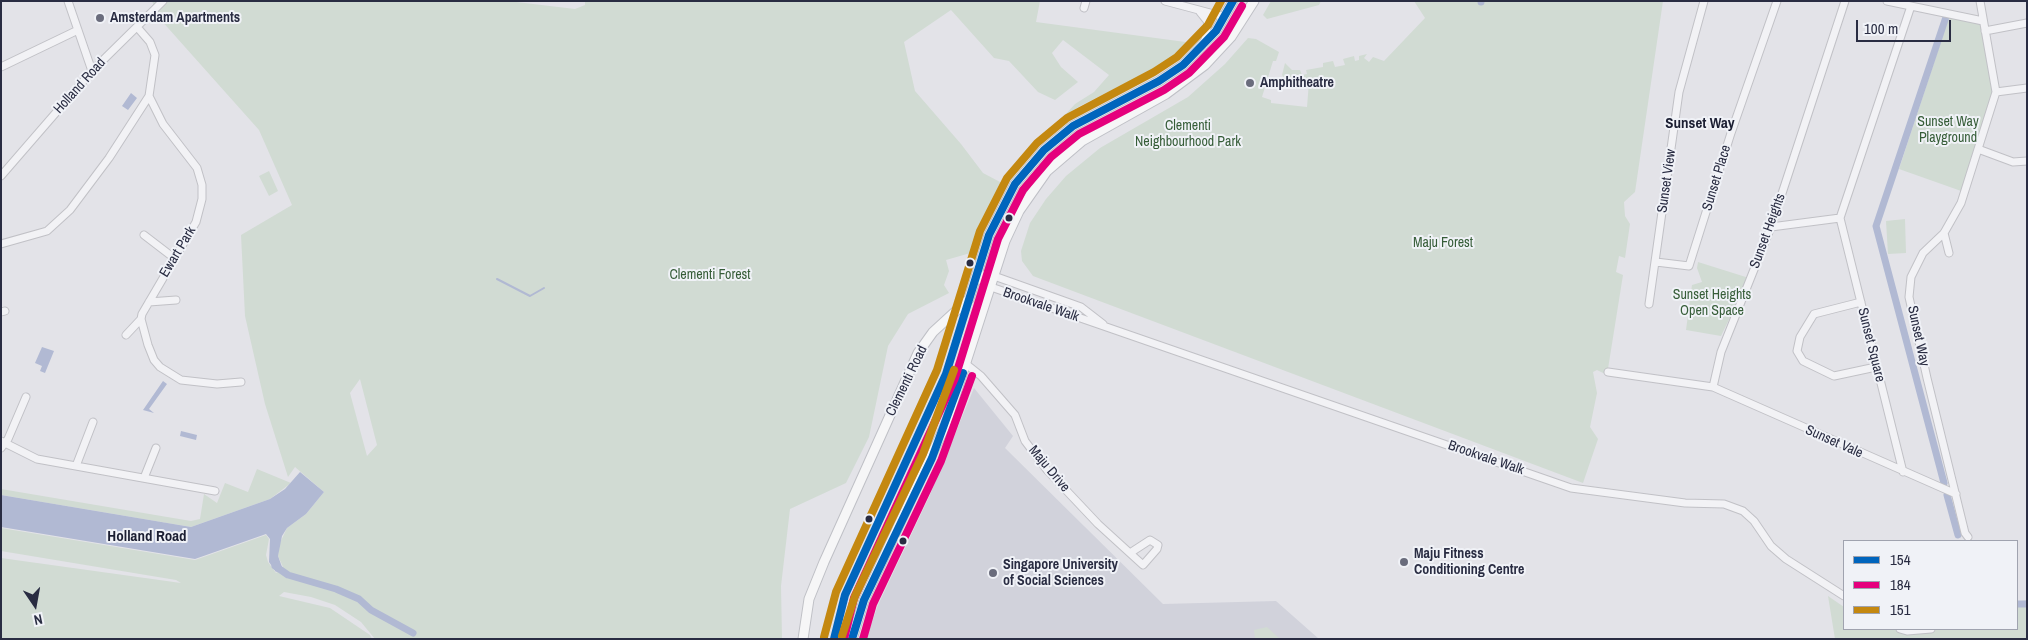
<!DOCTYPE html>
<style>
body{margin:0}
#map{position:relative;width:2028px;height:640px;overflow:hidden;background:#e3e3e8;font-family:"Archivo Narrow",sans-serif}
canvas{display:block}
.frame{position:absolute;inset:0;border:2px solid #292c42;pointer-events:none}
.legend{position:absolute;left:1843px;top:540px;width:175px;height:90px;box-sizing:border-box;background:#f0f2f7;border:1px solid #a0a3af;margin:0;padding:6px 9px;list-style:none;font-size:15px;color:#292c42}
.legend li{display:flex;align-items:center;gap:10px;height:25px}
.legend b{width:25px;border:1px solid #a0a3af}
.north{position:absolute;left:10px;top:580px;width:50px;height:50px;-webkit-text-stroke:4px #f0f2f7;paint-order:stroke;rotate:168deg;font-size:14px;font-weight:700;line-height:20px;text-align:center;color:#292c42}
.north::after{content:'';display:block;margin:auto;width:18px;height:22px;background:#292c42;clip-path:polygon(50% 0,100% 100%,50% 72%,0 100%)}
.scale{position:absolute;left:1856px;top:20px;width:95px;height:22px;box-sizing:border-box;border:2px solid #292c42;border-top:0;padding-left:6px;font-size:15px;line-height:18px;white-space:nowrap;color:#292c42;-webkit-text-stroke:4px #f0f2f7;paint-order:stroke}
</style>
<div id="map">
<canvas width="2028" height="640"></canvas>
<div class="frame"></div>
<ul class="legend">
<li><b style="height:6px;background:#0065bd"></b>154</li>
<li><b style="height:6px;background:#e5007d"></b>184</li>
<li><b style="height:6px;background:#c48810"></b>151</li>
</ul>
<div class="north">N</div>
<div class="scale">100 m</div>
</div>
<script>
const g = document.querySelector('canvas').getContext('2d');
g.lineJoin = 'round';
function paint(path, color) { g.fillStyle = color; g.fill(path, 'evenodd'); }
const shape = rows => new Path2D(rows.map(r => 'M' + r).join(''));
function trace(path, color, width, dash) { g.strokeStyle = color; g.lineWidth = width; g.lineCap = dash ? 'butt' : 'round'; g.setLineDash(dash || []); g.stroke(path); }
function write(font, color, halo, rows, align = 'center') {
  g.font = font + ' "Archivo Narrow",sans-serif'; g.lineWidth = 4; g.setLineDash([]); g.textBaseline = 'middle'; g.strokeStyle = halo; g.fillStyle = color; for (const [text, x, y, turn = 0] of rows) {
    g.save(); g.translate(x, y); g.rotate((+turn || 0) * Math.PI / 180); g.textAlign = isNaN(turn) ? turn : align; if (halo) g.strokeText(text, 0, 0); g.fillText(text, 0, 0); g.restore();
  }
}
const built = shape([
 [974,388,1013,436,1005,448,1163,604,1276,601,1319,639,866,639,878,605,929,497]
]);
const green = shape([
 [152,1,508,1,575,9,585,5,585,1,1040,1,1036,22,1193,43,1180,58,1151,78,1135,86,1132,80,1080,106,1064,116,1075,104,1094,92,1109,75,1063,40,1052,53,1061,67,1078,82,1055,100,1038,92,1009,61,994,58,951,10,904,42,915,91,961,144,983,173,1002,183,1023,157,1022,162,998,198,974,252,946,260,949,271,944,285,949,293,908,314,888,346,869,437,846,483,790,509,781,586,782,639,375,639,361,622,335,605,311,597,284,592,279,596,330,608,370,635,372,639,1,639,1,558,181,583,176,580,1,551,1,528,195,560,266,535,269,539,266,555,268,562,276,573,280,570,285,573,281,569,283,567,278,556,279,545,287,528,306,514,324,492,295,467,288,477,265,404,245,316,241,235,292,205,259,130,160,19],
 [360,379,377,445,367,456,350,393],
 [1271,1,1321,1,1319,5,1267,19,1263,15],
 [1414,1,1663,1,1635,192,1624,202,1625,216,1630,224,1625,258,1619,256,1616,272,1623,275,1607,375,1597,370,1593,372,1597,393,1590,427,1598,439,1583,483,1033,276,1022,261,1021,251,1030,223,1046,199,1066,176,1100,148,1188,97,1225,64,1248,38,1256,39,1279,52,1276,61,1273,61,1262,97,1271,100,1271,103,1307,107,1309,82,1285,79,1282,75,1285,63,1292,70,1300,70,1302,75,1307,74,1306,70,1323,67,1323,63,1333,61,1335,67,1345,65,1343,59,1354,56,1355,61,1359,60,1359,56,1367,54,1364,58,1369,62,1373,57,1384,61,1425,18],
 [1950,14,1983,21,1996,92,1964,192,1899,169],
 [269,171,278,191,269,196,259,176],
 [1905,219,1906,253,1888,254,1886,221],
 [1698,262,1749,278,1721,336,1686,330,1692,285,1702,282,1697,268],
 [257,469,291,483,270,499,191,527,1,495,1,489,191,521,200,519,204,494,217,503,225,483,248,492],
 [1828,596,1844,607,1844,629,1900,629,1921,633,1928,629,2017,629,2017,602,2027,600,2027,639,1835,639],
 [1267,627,1280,639,1255,639,1254,630]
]);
const water = shape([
 [131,93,137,98,128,110,122,106],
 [42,347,54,351,45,373,40,371,42,366,35,363],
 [163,381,167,384,149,409,154,413,143,410],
 [181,431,197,435,196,440,180,436],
 [300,472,324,492,306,514,287,528,282,536,278,556,282,567,276,572,269,562,270,539,266,534,195,559,1,527,1,495,191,527,270,499,285,489]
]);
const stream = shape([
 [497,279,530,296,544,288]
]);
const canal = shape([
 [1481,2,1481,1],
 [1944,483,1876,226,1946,17],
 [1947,495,1958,535],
 [275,566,288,575,336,589,359,599,371,610,413,633],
 [2017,604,2027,604]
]);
const minor = shape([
 [68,1,92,71],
 [1165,1,1225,17],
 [1887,1,1983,21],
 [1084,8,1086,1],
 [1200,12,1208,22,1204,45],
 [1985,31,2027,23],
 [1,67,78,30],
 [1996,92,2027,88],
 [149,96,163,124,197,168,202,185,202,199,196,222,142,314,141,319,148,345,154,360,160,367,181,380,217,384,241,382],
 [1978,149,2013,162,2027,161],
 [1,176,92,71,163,1],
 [1771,227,1840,218],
 [1944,233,1949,253],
 [144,235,174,258],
 [1,244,47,231,70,210,109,158,149,96,155,55,150,42,137,27],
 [1656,262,1689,266,1731,133,1777,1],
 [976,277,991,287,1571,488,1685,503,1724,504,1743,511,1754,521,1771,546,1786,559,1844,596],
 [976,277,986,274,994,276,1081,307,1103,324],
 [149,302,176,300],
 [1861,302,1814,314,1800,337,1797,351,1803,361,1834,376,1876,367],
 [1649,304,1679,92,1704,1],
 [1,312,5,311],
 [126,335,141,319],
 [966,364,981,376,1015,415,1025,441,1047,470,1098,524,1143,565,1157,549,1158,545,1150,540,1130,553],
 [1608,372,1713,387,1956,494],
 [1713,387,1721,352,1771,227,1845,1],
 [1,441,37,459,215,491],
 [1,448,8,439,26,397],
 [76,466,93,422],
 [1903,472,1840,218,1911,6],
 [144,478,156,448],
 [1968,537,1965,533,1927,378,1909,297,1911,277,1923,253,1944,233,1961,203,1996,92,1980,1],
 [1900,629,1907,631,1931,629]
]);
const major = shape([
 [803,639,809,599,824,562,918,353,933,332,969,299,989,235,1015,184,1044,150,1073,126,1159,81,1183,65,1216,31,1233,1],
 [852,639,864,600,946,424,1005,241,1019,211,1047,171,1082,141,1166,94,1205,65,1231,37,1254,1]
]);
const bus1 = shape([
 [834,639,845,595,946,374,989,235,1015,184,1044,150,1073,126,1159,81,1183,65,1216,31,1233,1],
 [852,639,864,600,932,458,963,373]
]);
const bus2 = shape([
 [844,639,854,598,955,378,998,239,1023,190,1051,157,1079,134,1164,90,1189,73,1224,37,1242,6],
 [863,639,873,604,941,461,972,376]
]);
const bus3 = shape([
 [842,636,855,596,923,454,954,370],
 [824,637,836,592,937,370,980,231,1007,178,1037,143,1067,118,1154,72,1177,57,1208,25,1221,1]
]);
const markers = [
 [100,18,5,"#6a6c7c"],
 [1250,83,5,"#6a6c7c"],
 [1009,218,4.5,"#292c42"],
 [970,263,4.5,"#292c42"],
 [869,519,4.5,"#292c42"],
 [903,541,4.5,"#292c42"],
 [1404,562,5,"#6a6c7c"],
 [993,573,5,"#6a6c7c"]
];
const poiNames = [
 ["Amsterdam Apartments",110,18],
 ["Amphitheatre",1260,83],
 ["Maju Fitness",1414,554],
 ["Conditioning Centre",1414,570],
 ["Singapore University",1003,565],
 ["of Social Sciences",1003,581]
];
const streetNames = [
 ["Holland Road",80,86,-48],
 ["Sunset Place",1717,178,-73],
 ["Sunset View",1667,181,-82],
 ["Sunset Heights",1768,231,-70],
 ["Ewart Park",178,252,-59],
 ["Brookvale Walk",1041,305,19],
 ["Sunset Way",1918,336,78],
 ["Sunset Square",1871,345,76],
 ["Clementi Road",907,381,-64],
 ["Sunset Vale",1834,442,24],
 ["Brookvale Walk",1486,458,19],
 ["Maju Drive",1049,469,50]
];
const parkNames = [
 ["Sunset Way",1948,122],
 ["Playground",1948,138],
 ["Clementi",1188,126],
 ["Neighbourhood Park",1188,142],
 ["Maju Forest",1443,243],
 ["Clementi Forest",710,275],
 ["Sunset Heights",1712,295],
 ["Open Space",1712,311]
];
const neighbourhoodNames = [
 ["Sunset Way",1700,124],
 ["Holland Road",147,537]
];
paint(built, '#d1d2db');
paint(green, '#d1dbd3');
paint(water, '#b1b9d3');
trace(stream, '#b1b9d3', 2);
trace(canal, '#b1b9d3', 7);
trace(minor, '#c1c1c6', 9);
trace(major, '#bfc0c6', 11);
trace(minor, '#f2f2f5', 7);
trace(major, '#f6f6f7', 9);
trace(bus1, '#0065bd', 8);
trace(bus2, '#e5007d', 8);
trace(bus3, '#c48810', 8);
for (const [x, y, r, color] of markers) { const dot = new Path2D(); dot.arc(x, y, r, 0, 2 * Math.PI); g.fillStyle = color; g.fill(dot); trace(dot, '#f0f2f7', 2); }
write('bold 14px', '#292c42', '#f0f2f7', poiNames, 'left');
write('14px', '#292c42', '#f0f2f7', streetNames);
write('14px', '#365d38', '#f0f2f7', parkNames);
write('bold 15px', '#1b1e32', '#f0f2f7', neighbourhoodNames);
</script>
